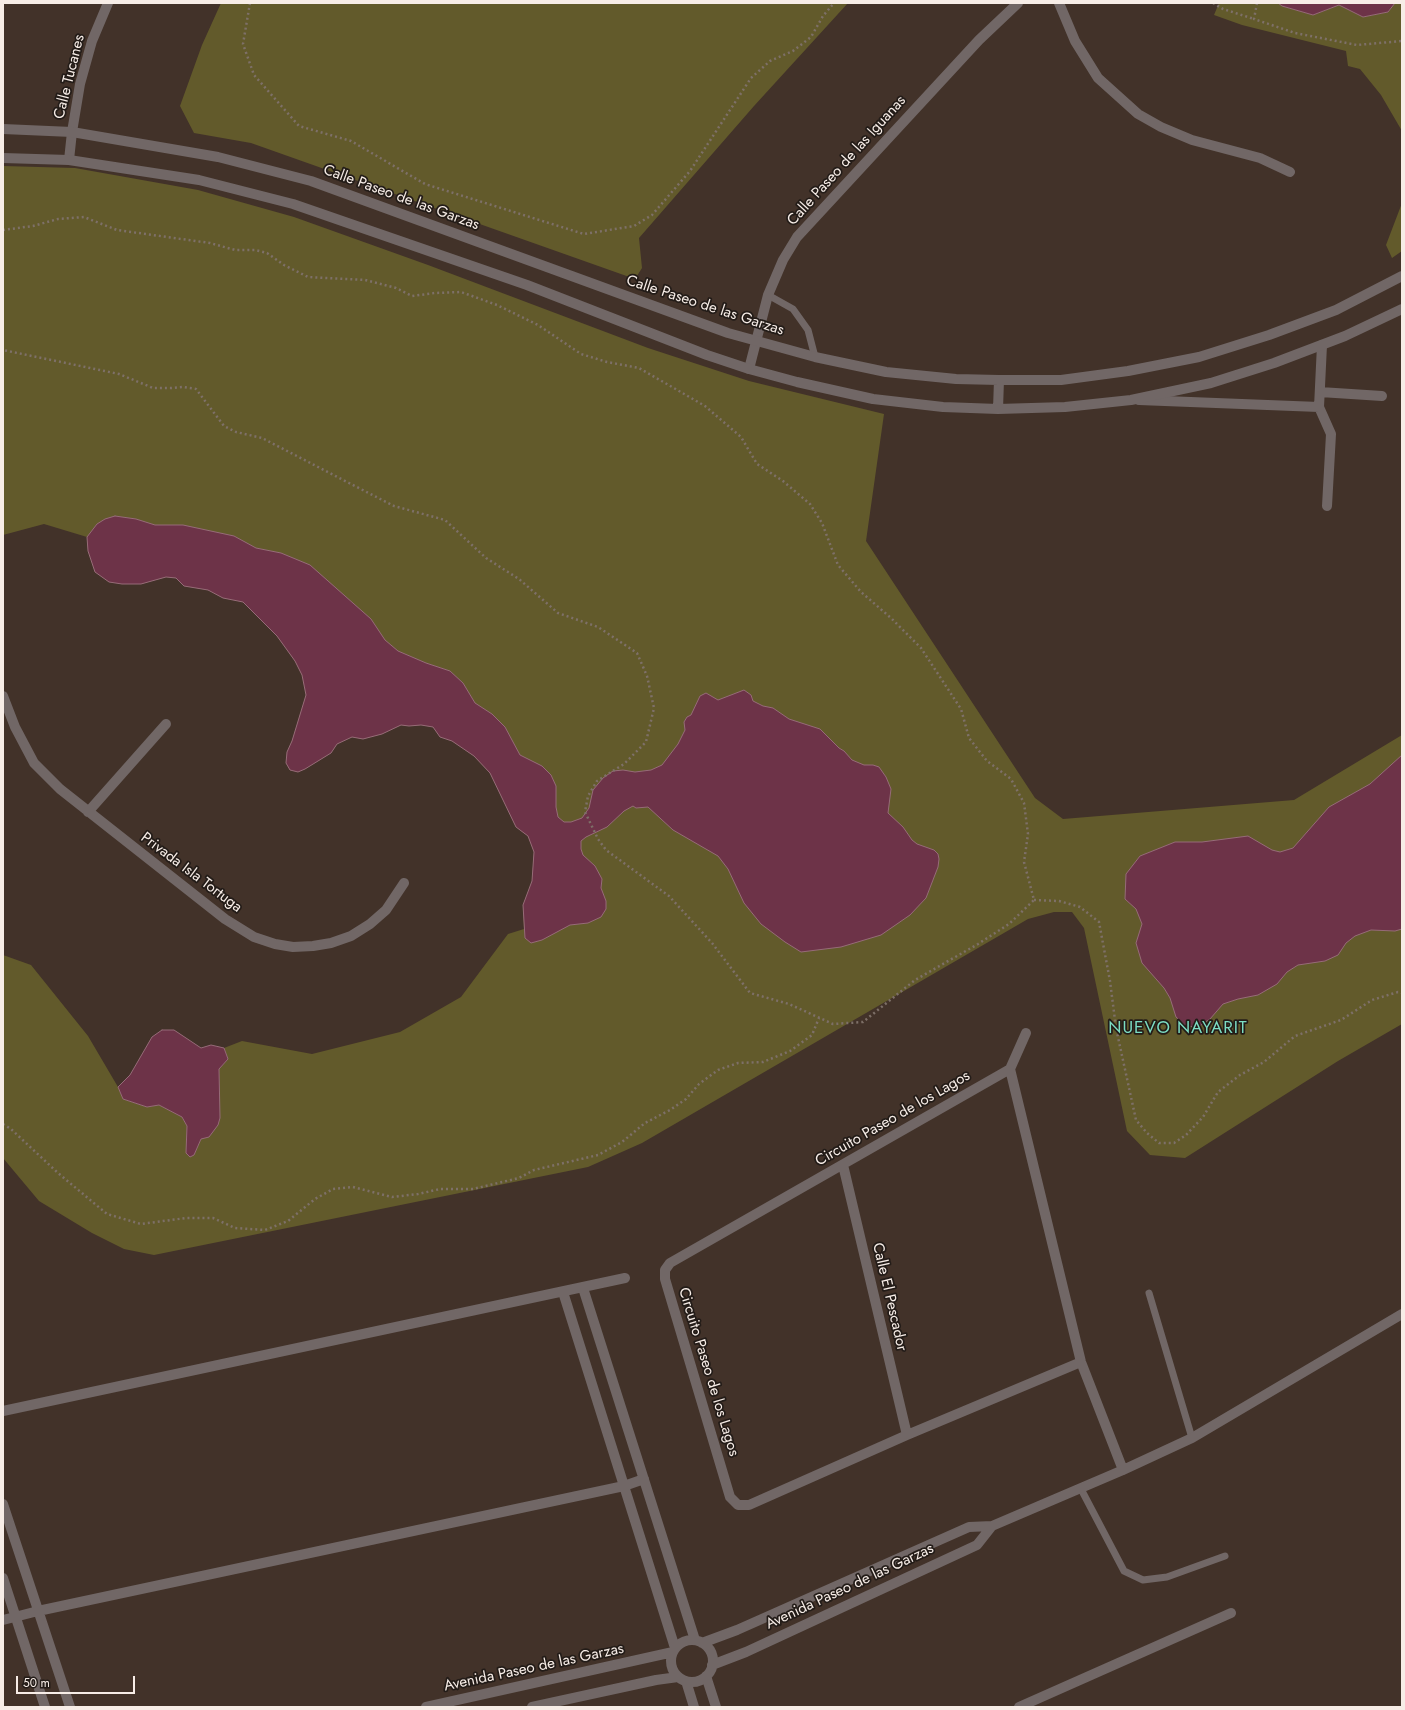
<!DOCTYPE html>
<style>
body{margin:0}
#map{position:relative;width:1405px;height:1710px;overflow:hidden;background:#423229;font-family:Jost,sans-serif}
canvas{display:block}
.frame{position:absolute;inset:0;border:4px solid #f7ede7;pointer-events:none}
.scale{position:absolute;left:16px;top:1676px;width:119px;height:18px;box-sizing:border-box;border:2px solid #f7ede7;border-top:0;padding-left:5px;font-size:12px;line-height:14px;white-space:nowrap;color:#f7ede7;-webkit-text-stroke:3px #231c18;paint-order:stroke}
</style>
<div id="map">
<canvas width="1405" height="1710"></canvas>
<div class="frame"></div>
<div class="scale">50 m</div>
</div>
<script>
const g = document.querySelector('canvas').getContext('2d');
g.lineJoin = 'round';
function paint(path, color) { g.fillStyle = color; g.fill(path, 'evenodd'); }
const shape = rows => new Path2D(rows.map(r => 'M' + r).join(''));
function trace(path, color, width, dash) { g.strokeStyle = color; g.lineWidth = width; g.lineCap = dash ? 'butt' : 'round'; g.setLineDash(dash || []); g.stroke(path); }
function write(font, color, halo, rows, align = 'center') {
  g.font = font + ' Jost,sans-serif'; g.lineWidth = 3.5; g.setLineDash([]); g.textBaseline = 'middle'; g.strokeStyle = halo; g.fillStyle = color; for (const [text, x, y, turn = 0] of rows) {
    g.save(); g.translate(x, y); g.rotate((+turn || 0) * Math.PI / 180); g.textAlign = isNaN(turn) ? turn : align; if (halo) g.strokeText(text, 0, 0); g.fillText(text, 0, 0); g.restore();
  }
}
const green = shape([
 [221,3,848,3,754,106,639,238,642,268,635,279,251,143,194,133,180,106,202,45],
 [1219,3,1278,3,1282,6,1313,15,1339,5,1363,17,1388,12,1395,3,1402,3,1402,131,1381,95,1360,69,1348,66,1346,51,1242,25,1214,15],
 [3,166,75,168,198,190,294,217,428,265,648,348,749,381,884,414,866,541,1035,798,1063,819,1294,800,1402,735,1402,1024,1338,1061,1185,1158,1150,1155,1127,1131,1084,928,1072,912,1054,912,1028,919,642,1143,588,1167,154,1255,124,1249,92,1233,39,1201,3,1158,3,955,31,965,88,1036,118,1087,123,1099,147,1107,159,1105,182,1117,187,1126,186,1153,194,1155,201,1139,220,1118,219,1069,228,1059,224,1048,242,1041,312,1054,400,1032,461,997,508,934,524,929,523,905,532,881,534,852,528,836,516,827,490,773,474,756,452,741,440,737,433,727,421,725,409,726,401,725,382,734,363,739,352,737,337,744,331,753,305,769,298,772,290,770,286,763,287,752,292,741,306,695,302,675,295,661,277,636,243,602,223,598,208,590,184,586,176,578,166,577,141,584,109,582,95,572,88,551,87,537,44,524,3,535],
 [1402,203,1402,251,1392,258,1386,245]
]);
const water = shape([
 [1278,3,1395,3,1388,12,1363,17,1339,5,1313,15,1282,6,1278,3],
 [115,516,136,519,155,525,183,525,234,536,256,548,281,553,310,565,371,619,385,640,398,651,426,663,450,671,463,683,475,703,492,714,505,727,520,755,542,766,551,775,556,786,556,807,558,817,564,822,571,822,582,818,589,808,593,790,603,778,613,771,623,770,635,772,651,770,662,765,678,744,685,730,684,722,687,717,691,715,700,696,706,693,718,700,744,690,751,695,753,701,763,706,773,708,789,719,820,729,839,748,844,751,852,760,864,765,873,765,879,767,886,777,891,789,888,813,903,827,912,840,917,844,934,850,938,854,939,859,938,867,926,898,910,915,881,935,841,947,801,952,785,942,761,924,744,903,728,869,718,856,673,830,648,807,636,808,633,806,624,811,607,827,586,837,581,841,581,849,583,855,595,866,602,879,601,888,606,901,606,909,601,917,588,923,570,925,542,940,531,943,525,938,523,905,532,881,534,852,528,836,516,827,490,773,474,756,452,741,440,737,433,727,421,725,409,726,401,725,382,734,363,739,352,737,337,744,331,753,305,769,298,772,290,770,286,763,287,752,292,741,306,695,302,675,295,661,277,636,243,602,223,598,208,590,184,586,176,578,166,577,141,584,122,584,109,582,95,572,88,551,87,537,97,524,105,519,115,516],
 [1402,755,1402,929,1395,931,1371,930,1355,936,1346,943,1338,955,1325,961,1298,965,1287,972,1277,984,1258,995,1238,999,1223,1004,1210,1019,1198,1027,1186,1026,1176,1017,1170,998,1164,988,1142,963,1136,943,1142,924,1136,909,1125,899,1126,874,1140,856,1175,842,1202,842,1248,836,1272,850,1280,852,1293,848,1329,807,1370,784,1402,755],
 [162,1030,174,1030,201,1048,211,1045,224,1048,228,1059,219,1069,220,1118,218,1125,209,1137,201,1139,194,1155,190,1157,186,1153,187,1126,182,1117,159,1105,147,1107,123,1099,118,1087,130,1075,152,1037,162,1030]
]);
const path = shape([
 [250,3,243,44,254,75,299,126,351,141,425,184,584,234,634,226,652,215,690,171,751,78,770,61,793,51,811,37,823,16,834,3],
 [1213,3,1223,9,1254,19],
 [1257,3,1254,19,1295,33,1357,45,1402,41],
 [3,230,33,226,58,219,84,217,117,230,210,243,235,250,255,250,267,253,284,265,308,277,365,280,396,288,412,296,435,293,461,292,497,305,538,325,581,354,607,362,639,368,705,406,741,437,757,464,783,481,810,504,822,523,838,565,861,592,891,618,921,648,961,709,969,738,987,761,1011,779,1024,803,1028,834,1024,862,1034,900,1009,924,978,944,915,980,863,1022,833,1024,789,1004,750,993,712,943,669,896,606,850,598,839,585,812,588,796,597,781,624,764,646,742,654,708,647,676,637,653,598,627,558,613,519,579,486,558,445,520,394,506,349,483,262,438,236,432,224,426,196,389,183,387,171,388,153,388,119,374,3,350],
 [1034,900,1059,901,1080,907,1099,922,1110,981,1116,1028,1136,1120,1147,1133,1159,1143,1174,1143,1186,1135,1203,1117,1218,1092,1240,1075,1264,1062,1295,1036,1341,1020,1372,1000,1398,992,1402,993],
 [3,1124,11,1129,58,1173,107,1214,141,1224,186,1218,213,1218,235,1228,265,1230,288,1221,315,1199,333,1189,353,1187,392,1197,418,1194,440,1189,473,1189,519,1178,534,1170,598,1155,622,1142,645,1123,670,1110,686,1099,699,1084,718,1070,738,1063,763,1062,790,1051,812,1035,819,1018]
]);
const service = shape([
 [768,295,793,309,808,330,815,357],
 [1149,1293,1192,1438],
 [1081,1489,1124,1571,1143,1580,1167,1577,1225,1556]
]);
const minor = shape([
 [1059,3,1075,41,1098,78,1138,114,1161,127,1192,140,1260,158,1290,172],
 [69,160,72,132,80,84,92,41,108,3],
 [1322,345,1319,407,1331,434,1327,506],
 [749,369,768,295,783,260,797,237,979,40,1018,3],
 [1320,392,1382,396],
 [1139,400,1319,407],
 [3,696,15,727,34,763,60,789,225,919,254,937,275,944,293,947,313,946,331,943,351,936,370,924,386,910,404,883],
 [88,812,166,724],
 [1026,1033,1010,1069,670,1263,665,1270,665,1279,730,1497,738,1505,749,1505,907,1435,1081,1362],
 [1010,1069,1081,1362,1123,1470],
 [843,1165,907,1435],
 [583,1288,695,1640],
 [563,1292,675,1648],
 [3,1411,625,1278],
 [3,1504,70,1707],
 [3,1578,45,1707],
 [3,1620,38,1611,624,1486,644,1479],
 '671 1661a21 21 0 1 1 42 0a21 21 0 1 1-42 0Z',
 [702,1643,737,1630,969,1527,992,1526,1123,1470,1192,1438,1402,1314],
 [712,1665,746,1652,977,1545,992,1526],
 [706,1676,716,1707],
 [686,1681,694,1707],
 [426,1707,673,1652],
 [532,1707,656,1680,678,1677],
 [1019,1707,1231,1613]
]);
const tertiary = shape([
 [3,129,72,132,218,157,311,181,728,333,815,357,886,372,956,379,999,380,1061,380,1128,371,1199,357,1269,335,1336,310,1402,276],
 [3,158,69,160,199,180,293,204,527,285,707,355,749,369,797,382,873,399,943,407,998,409,1065,407,1131,400,1211,383,1274,363,1345,336,1402,309],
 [998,409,999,380]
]);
const streetNames = [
 ["Calle Tucanes",70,77,-76],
 ["Calle Paseo de las Iguanas",847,161,-48],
 ["Calle Paseo de las Garzas",401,198,20],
 ["Calle Paseo de las Garzas",705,306,18],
 ["Privada Isla Tortuga",191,873,37],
 ["Circuito Paseo de los Lagos",893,1119,-30],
 ["Calle El Pescador",889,1297,77],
 ["Circuito Paseo de los Lagos",708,1372,73],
 ["Avenida Paseo de las Garzas",850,1587,-25],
 ["Avenida Paseo de las Garzas",534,1668,-12]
];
const quarterNames = [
 ["NUEVO NAYARIT",1178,1029]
];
paint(green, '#625a2b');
paint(water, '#6d3348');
trace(water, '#966b78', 1);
trace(path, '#7e7068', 2.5, [2, 3]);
trace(service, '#716766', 7);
trace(minor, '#716766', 10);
trace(tertiary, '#716766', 10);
write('15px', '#f7ede7', '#231c18', streetNames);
g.letterSpacing = '1px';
write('17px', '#7cddc3', '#231c18', quarterNames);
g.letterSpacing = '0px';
</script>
